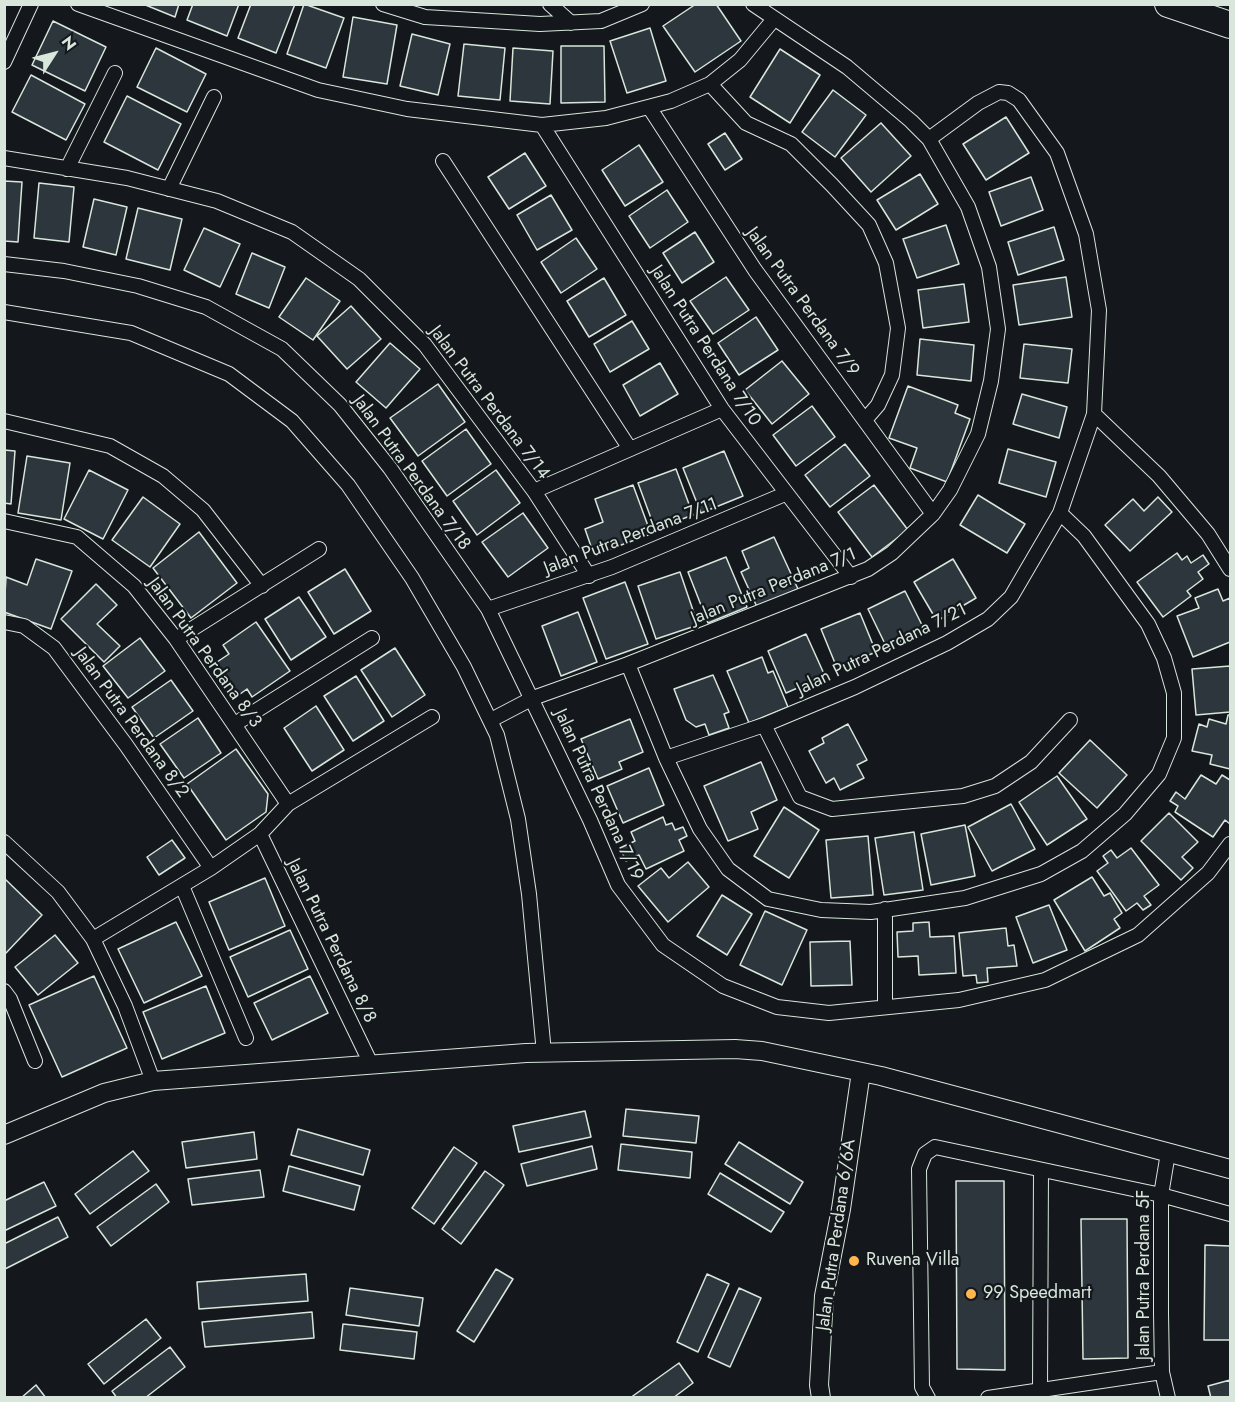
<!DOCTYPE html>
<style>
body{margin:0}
#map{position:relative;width:1235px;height:1402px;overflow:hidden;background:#14181c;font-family:Jost,sans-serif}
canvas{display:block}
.frame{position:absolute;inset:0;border:6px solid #d8e6dc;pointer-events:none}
.north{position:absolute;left:24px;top:24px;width:60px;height:60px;-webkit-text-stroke:4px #14181c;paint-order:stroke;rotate:54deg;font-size:16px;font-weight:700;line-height:24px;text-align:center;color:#d8e6dc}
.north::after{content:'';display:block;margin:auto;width:21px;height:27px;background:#d8e6dc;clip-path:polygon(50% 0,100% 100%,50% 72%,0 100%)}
</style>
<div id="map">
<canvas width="1235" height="1402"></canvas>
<div class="frame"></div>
<div class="north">N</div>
</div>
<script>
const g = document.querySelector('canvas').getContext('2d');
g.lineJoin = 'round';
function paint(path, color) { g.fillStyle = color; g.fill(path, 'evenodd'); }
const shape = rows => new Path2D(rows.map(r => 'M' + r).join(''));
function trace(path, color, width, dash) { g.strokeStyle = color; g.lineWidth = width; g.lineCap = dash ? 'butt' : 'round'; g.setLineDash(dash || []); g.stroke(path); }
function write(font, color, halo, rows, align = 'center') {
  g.font = font + ' Jost,sans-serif'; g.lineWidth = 4.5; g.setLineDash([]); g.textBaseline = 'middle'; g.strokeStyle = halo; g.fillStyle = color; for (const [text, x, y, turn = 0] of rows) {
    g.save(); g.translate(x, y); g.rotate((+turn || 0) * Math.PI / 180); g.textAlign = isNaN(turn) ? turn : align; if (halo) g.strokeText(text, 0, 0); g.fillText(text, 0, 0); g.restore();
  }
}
const building = shape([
 [143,4,179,4,175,17,143,4],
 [193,4,239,4,227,36,187,20,193,4],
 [251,4,295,4,276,53,238,38,251,4],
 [304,4,344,18,326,68,287,54,304,4],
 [696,4,716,4,741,41,695,72,663,26,696,4],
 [353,17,397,25,387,84,343,77,353,17],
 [53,21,106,47,85,91,32,65,53,21],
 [650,28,666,81,627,93,610,41,650,28],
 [412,34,450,44,438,95,400,86,412,34],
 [464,44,505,48,500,100,458,96,464,44],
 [561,46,604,46,605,102,561,103,561,46],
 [156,48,206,74,187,112,137,87,156,48],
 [513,48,553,51,550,104,510,101,513,48],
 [780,49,820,75,790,123,750,97,780,49],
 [31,75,85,104,66,140,12,112,31,75],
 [833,90,866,115,835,157,802,132,833,90],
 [127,96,181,124,158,170,104,142,127,96],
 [1006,117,1029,153,986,180,963,144,1006,117],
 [881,123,911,156,871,192,841,158,881,123],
 [725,133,742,159,725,170,708,144,725,133],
 [639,145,663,182,625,206,602,170,639,145],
 [525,153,546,186,509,209,488,177,525,153],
 [920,174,938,204,896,230,877,200,920,174],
 [1031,177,1043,210,1001,226,989,192,1031,177],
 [4,181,22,182,18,242,4,241,4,181],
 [39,183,74,187,69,242,34,238,39,183],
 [667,190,688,222,650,248,629,216,667,190],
 [551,195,572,230,537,250,517,215,551,195],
 [94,199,127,207,116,255,83,247,94,199],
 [138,208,182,219,170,270,126,259,138,208],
 [946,225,959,264,917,278,903,239,946,225],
 [1054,227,1064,260,1018,275,1008,242,1054,227],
 [204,228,240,244,220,287,184,270,204,228],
 [695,232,714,262,682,283,663,253,695,232],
 [576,238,597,269,561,293,541,262,576,238],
 [252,253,285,267,269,308,236,294,252,253],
 [726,277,749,310,713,334,690,301,726,277],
 [1066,277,1072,317,1019,325,1013,285,1066,277],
 [306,278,340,301,313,340,279,317,306,278],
 [604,278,626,315,589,337,567,301,604,278],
 [964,284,969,322,923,328,918,290,964,284],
 [351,306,381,339,347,369,317,336,351,306],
 [756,317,778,350,739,375,718,343,756,317],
 [632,321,649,349,610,372,594,344,632,321],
 [920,339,974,345,971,381,917,375,920,339],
 [390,343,420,369,386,408,356,382,390,343],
 [1024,344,1072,349,1068,383,1020,378,1024,344],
 [782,361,809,394,772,424,745,390,782,361],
 [660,363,678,394,640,416,623,385,660,363],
 [438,384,465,422,418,456,390,418,438,384],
 [908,386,958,405,955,413,970,419,947,482,910,468,917,448,889,438,908,386],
 [1022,394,1067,407,1059,438,1013,424,1022,394],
 [812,406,835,437,796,466,773,435,812,406],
 [466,429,491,464,447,496,422,461,466,429],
 [845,444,870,476,830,507,805,475,845,444],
 [1008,449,1056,462,1046,497,999,483,1008,449],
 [4,450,15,451,11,504,4,503,4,450],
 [724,451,743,496,701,513,683,468,724,451],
 [27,456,70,463,61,520,18,513,27,456],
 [676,469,693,515,655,529,638,483,676,469],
 [89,470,128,490,103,539,64,519,89,470],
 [496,470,520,503,477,535,453,501,496,470],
 [633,485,651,534,594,555,585,529,603,522,595,499,633,485],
 [874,485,908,530,872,557,838,512,874,485],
 [978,495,1025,524,1007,553,960,525,978,495],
 [143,497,180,524,150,567,112,540,143,497],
 [1158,497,1172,512,1130,551,1105,525,1133,499,1144,511,1158,497],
 [523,513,548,548,508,577,482,542,523,513],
 [199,532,237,583,191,618,153,568,199,532],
 [774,537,798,589,757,607,741,572,749,568,742,551,774,537],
 [1177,553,1182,560,1187,556,1191,563,1203,555,1209,564,1198,572,1203,579,1187,591,1191,596,1163,617,1137,582,1177,553],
 [726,557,747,607,708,623,688,572,726,557],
 [36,559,72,571,51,629,4,612,6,577,27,585,36,559],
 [953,559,976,598,937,621,914,582,953,559],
 [345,569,371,611,334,634,308,592,345,569],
 [680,572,698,625,656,639,638,586,680,572],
 [625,582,648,644,606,659,583,598,625,582],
 [96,584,117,605,97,624,120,646,104,662,61,619,96,584],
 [1218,589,1223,601,1230,598,1230,642,1193,657,1177,616,1199,608,1195,598,1218,589],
 [905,591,924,629,887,648,868,609,905,591],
 [299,597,326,637,291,660,265,619,299,597],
 [578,612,597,662,561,676,542,626,578,612],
 [860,613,876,652,837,668,821,629,860,613],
 [256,622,290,671,252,697,247,689,236,697,214,664,229,654,223,645,256,622],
 [806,634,825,676,786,693,768,651,806,634],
 [140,638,165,671,128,698,103,666,140,638],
 [395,648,425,695,392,717,361,670,395,648],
 [762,657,768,673,773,671,788,707,749,723,727,671,762,657],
 [1230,666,1230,712,1196,715,1192,669,1230,666],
 [713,675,729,712,724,714,729,728,709,735,705,724,696,727,686,720,674,689,713,675],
 [356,676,384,721,353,741,324,696,356,676],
 [171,680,193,711,154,738,132,707,171,680],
 [316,706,344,750,312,771,284,728,316,706],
 [1228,715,1230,715,1230,769,1210,764,1212,755,1192,751,1199,724,1207,727,1209,719,1226,724,1228,715],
 [198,718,221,753,184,778,160,744,198,718],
 [630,719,643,752,619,762,622,769,598,779,581,739,630,719],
 [848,724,867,760,857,765,864,778,840,790,834,778,826,783,809,751,824,743,822,738,848,724],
 [1090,740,1127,775,1097,808,1059,773,1090,740],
 [236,749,268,794,266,812,226,840,187,784,236,749],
 [761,762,777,800,751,812,758,829,728,841,704,786,761,762],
 [649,768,664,805,623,823,607,786,649,768],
 [1201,775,1216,784,1222,775,1230,780,1230,824,1225,820,1213,837,1175,812,1178,806,1170,801,1176,792,1185,799,1201,775],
 [1057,776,1087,819,1047,845,1019,802,1057,776],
 [1011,804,1035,849,992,871,968,827,1011,804],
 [784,807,819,830,789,878,754,856,784,807],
 [1169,813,1198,842,1182,857,1193,868,1181,880,1141,841,1169,813],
 [663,817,666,825,672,823,675,830,683,827,687,836,679,840,684,851,646,869,639,855,626,861,620,848,635,841,631,832,663,817],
 [965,825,975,876,931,885,921,834,965,825],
 [914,832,923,890,884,895,875,838,914,832],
 [868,836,873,895,831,898,826,840,868,836],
 [172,840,185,858,159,875,147,857,172,840],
 [1131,848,1159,885,1144,896,1151,905,1143,910,1137,903,1126,911,1097,871,1108,863,1103,856,1111,850,1117,858,1131,848],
 [688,862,709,887,668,922,638,886,661,868,669,878,688,862],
 [1092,877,1104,896,1110,893,1122,913,1114,919,1120,928,1085,951,1054,900,1092,877],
 [4,878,42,915,6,953,4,951,4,878],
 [265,878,285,926,229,950,209,902,265,878],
 [722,895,752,914,727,955,697,936,722,895],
 [1049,905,1067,950,1033,963,1016,917,1049,905],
 [765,911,807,930,782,985,740,965,765,911],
 [176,922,202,976,144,1003,118,949,176,922],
 [929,922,930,937,954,936,956,973,919,975,918,956,898,957,897,932,913,931,913,923,929,922],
 [1006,928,1008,946,1014,945,1017,966,987,968,988,982,977,983,976,975,963,976,959,933,1006,928],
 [290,930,308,969,248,997,230,957,290,930],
 [55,935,78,963,38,995,15,967,55,935],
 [850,941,852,985,811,986,810,942,850,941],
 [94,976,127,1048,62,1077,29,1005,94,976],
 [310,976,328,1013,272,1040,254,1003,310,976],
 [206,986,225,1033,162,1059,143,1012,206,986],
 [626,1109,699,1116,696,1143,623,1136,626,1109],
 [585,1111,591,1137,519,1152,513,1126,585,1111],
 [298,1129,370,1150,363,1175,291,1155,298,1129],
 [254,1132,257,1159,186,1168,182,1142,254,1132],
 [739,1142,803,1182,790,1204,725,1164,739,1142],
 [621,1144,692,1152,690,1178,618,1170,621,1144],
 [592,1146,597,1169,527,1186,521,1164,592,1146],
 [454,1147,477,1163,434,1224,412,1208,454,1147],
 [133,1151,149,1171,90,1214,75,1194,133,1151],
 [289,1166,360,1186,354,1210,283,1191,289,1166],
 [260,1170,264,1197,192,1205,188,1179,260,1170],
 [485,1171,504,1185,461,1244,442,1229,485,1171],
 [720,1173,784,1212,771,1232,708,1194,720,1173],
 [956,1181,1004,1181,1005,1370,957,1369,956,1181],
 [44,1182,56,1206,4,1231,4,1201,44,1182],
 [156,1184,169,1202,111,1246,97,1227,156,1184],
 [58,1217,68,1237,5,1269,4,1244,58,1217],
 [1081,1219,1127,1219,1128,1358,1083,1359,1081,1219],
 [1205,1245,1230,1246,1230,1340,1204,1340,1205,1245],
 [496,1269,513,1279,474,1342,457,1331,496,1269],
 [306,1274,308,1301,199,1309,197,1282,306,1274],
 [707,1274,729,1284,698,1352,677,1342,707,1274],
 [350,1288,423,1298,419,1326,346,1315,350,1288],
 [739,1288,761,1298,730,1367,708,1357,739,1288],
 [312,1312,314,1338,205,1347,202,1322,312,1312],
 [146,1319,161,1338,104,1384,88,1364,146,1319],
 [343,1324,417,1332,414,1359,340,1350,343,1324],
 [170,1347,185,1367,145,1398,117,1398,112,1391,170,1347],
 [679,1363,693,1383,673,1398,630,1398,679,1363],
 [1230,1380,1230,1398,1211,1398,1208,1386,1230,1380],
 [36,1385,46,1398,21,1398,36,1385]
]);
const minor = shape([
 [78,4,318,90,407,109,542,125,606,118,671,101,710,84,740,60,774,19],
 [383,4,425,17,540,24,601,21,642,4],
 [550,4,571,23],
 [4,62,31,4],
 [710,84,746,123,791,144,832,185,869,225,886,263,898,328,892,375,878,405,865,420],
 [649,107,755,270,933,514],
 [542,125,722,409,851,577],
 [4,158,127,178,217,201,292,232,359,279,425,345,534,491,589,576],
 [443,161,630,449],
 [67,169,115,73],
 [169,189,214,97],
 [4,264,64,271,138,286,206,307,282,349,340,405,390,468,488,609,590,820,618,885,663,945,723,986,777,1007,829,1013,959,1000,1045,980,1138,935,1208,873,1230,844],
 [4,312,131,333,229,374,292,421,348,485,412,578,464,667,497,735,518,819,529,894,544,1053],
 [1094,414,1159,476,1208,534,1230,569],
 [4,421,110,446,163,476,203,510,262,586],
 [534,491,722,409],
 [4,521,77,537,134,586,176,639,288,804],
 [488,609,612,567,785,494],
 [4,622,24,626,54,648,126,745,211,868],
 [176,639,319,549],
 [628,664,666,758,700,829,728,869,768,899,821,910,871,912,965,898,1041,874,1082,851,1125,814,1159,774,1174,738,1174,693,1164,658,1148,624,1084,536,1060,513],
 [491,720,533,698,628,664,868,569,892,553,933,514,950,490,978,434,991,381,998,329,989,267,968,207,929,139,911,121,847,67,753,4],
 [235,724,372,638],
 [764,725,800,797,832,809,963,796,995,786,1031,762,1070,720],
 [666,758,764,725,855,687,947,643,988,619,1011,597,1060,513,1094,414,1099,310,1086,234,1057,153,1019,100,1008,93,999,92,978,103,929,139],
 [260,834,371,1064],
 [4,842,58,892,93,939,125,1006,153,1081],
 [182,886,246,1038],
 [93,939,211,868,260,834,288,804,432,717],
 [4,991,10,999,35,1061],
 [885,1006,885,909],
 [1040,1389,1041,1170],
 [928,1398,922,1387,919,1169,925,1154,935,1147,1161,1195,1230,1214],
 [988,1398,1162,1372],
 [1168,1398,1162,1372,1161,1313,1161,1195,1168,1153]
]);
const tertiary = shape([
 [4,1135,104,1093,153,1081,526,1053,735,1049,762,1051,881,1076,1230,1169],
 [821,1398,819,1385,824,1296,841,1209,861,1072]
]);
const motorway = shape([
 [1168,4,1230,25]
]);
const markers = [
 [854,1261,6,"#ffb74d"],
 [971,1294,6,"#ffb74d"]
];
const streetNames = [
 ["Jalan Putra Perdana 7/9",802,302,54],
 ["Jalan Putra Perdana 7/10",705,346,57],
 ["Jalan Putra Perdana 7/14",489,403,53],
 ["Jalan Putra Perdana 7/18",411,473,54],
 ["Jalan Putra Perdana 7/11",631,537,-21],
 ["Jalan Putra Perdana 7/1",774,587,-22],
 ["Jalan Putra Perdana 7/21",882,650,-26],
 ["Jalan Putra Perdana 8/3",204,653,54],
 ["Jalan Putra Perdana 8/2",131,723,54],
 ["Jalan Putra Perdana 7/19",598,795,65],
 ["Jalan Putra Perdana 8/8",331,941,64],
 ["Jalan Putra Perdana 6/6A",837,1235,-82],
 ["Jalan Putra Perdana 5F",1145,1275,-90]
];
const poiNames = [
 ["Ruvena Villa",866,1261],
 ["99 Speedmart",983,1294]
];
paint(building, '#2c363c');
trace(building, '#d8e6dc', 1.5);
trace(minor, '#d8e6dc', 16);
trace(tertiary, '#d8e6dc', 20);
trace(motorway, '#d8e6dc', 28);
trace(minor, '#14181c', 14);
trace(tertiary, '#14181c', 18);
trace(motorway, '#14181c', 26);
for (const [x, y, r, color] of markers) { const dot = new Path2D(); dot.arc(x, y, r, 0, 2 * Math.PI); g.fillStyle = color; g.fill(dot); trace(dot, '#14181c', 2); }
write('18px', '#d8e6dc', '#14181c', streetNames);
write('18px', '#d8e6dc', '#14181c', poiNames, 'left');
</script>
